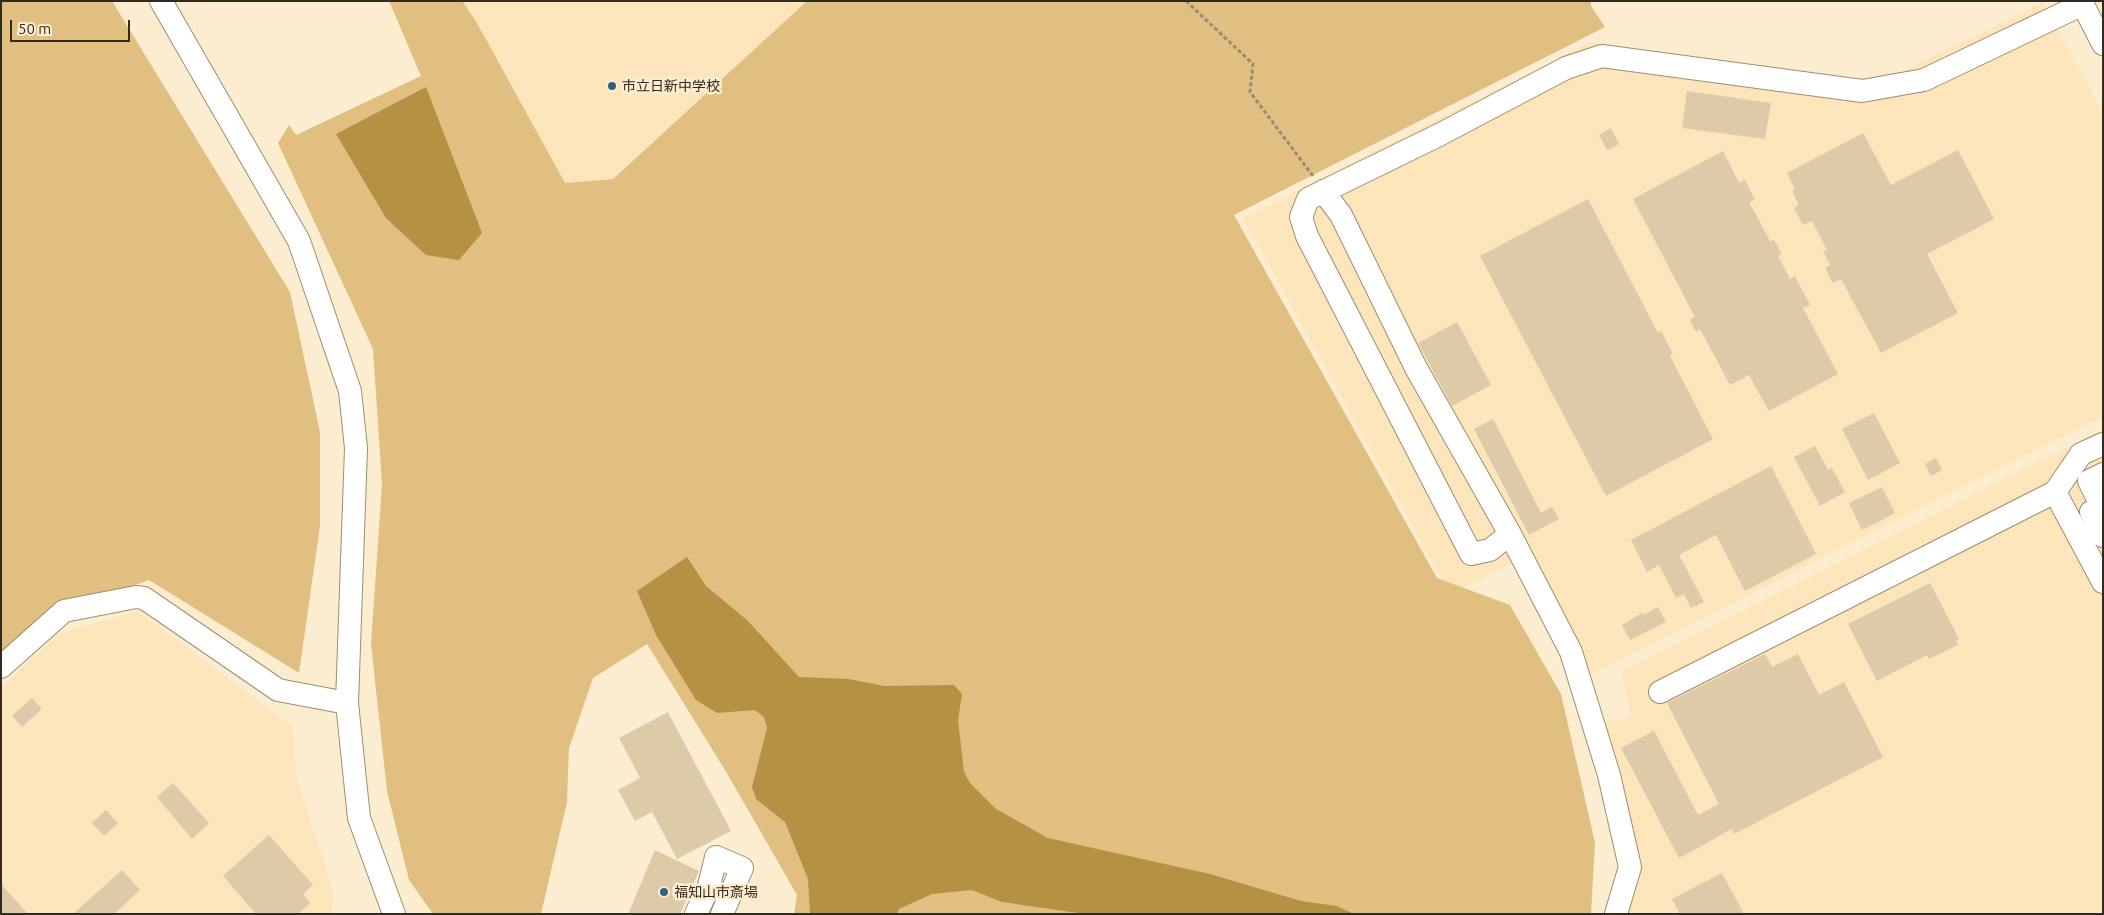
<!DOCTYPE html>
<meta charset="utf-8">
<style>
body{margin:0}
#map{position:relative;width:2104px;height:915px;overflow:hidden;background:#fcedd1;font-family:Ubuntu,sans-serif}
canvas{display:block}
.frame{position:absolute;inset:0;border:2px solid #312a1d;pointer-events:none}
.scale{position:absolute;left:10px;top:20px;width:120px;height:22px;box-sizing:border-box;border:2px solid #312a1d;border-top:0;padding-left:6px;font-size:15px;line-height:18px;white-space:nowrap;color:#312a1d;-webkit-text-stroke:4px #fcedd1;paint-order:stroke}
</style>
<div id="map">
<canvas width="2104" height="915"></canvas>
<div class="frame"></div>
<div class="scale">50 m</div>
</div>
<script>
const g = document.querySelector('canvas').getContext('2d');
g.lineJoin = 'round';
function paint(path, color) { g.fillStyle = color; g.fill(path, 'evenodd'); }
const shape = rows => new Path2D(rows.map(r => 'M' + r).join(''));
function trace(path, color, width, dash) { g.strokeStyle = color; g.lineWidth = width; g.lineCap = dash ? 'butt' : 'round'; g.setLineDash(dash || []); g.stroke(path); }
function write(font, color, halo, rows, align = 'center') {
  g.font = font + ' Ubuntu,"Noto Sans JP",sans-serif'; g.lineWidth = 5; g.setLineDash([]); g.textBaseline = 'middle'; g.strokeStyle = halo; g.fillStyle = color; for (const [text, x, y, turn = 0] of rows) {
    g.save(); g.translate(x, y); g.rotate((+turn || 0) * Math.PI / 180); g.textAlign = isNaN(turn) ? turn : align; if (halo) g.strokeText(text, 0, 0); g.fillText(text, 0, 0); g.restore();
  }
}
const built = shape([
 [453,1,807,1,612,179,565,183,477,23],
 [2043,2,2103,113,2103,416,1582,679,1515,562,1450,594,1243,218,1590,42,1881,82],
 [2103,429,2103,914,1611,914,1624,867,1590,725,1631,717,1621,672],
 [138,611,293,727,296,776,334,894,332,914,1,914,1,687,62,632]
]);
const green = shape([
 [1,1,112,1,290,292,320,432,320,526,299,673,149,580,44,618,1,657],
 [389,1,462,1,477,23,565,183,613,179,807,1,1591,1,1591,6,1605,27,1234,215,1437,578,1510,605,1561,694,1595,843,1591,914,794,914,797,895,725,770,647,644,593,678,569,748,567,802,541,914,433,914,409,880,387,791,371,644,382,484,373,349,278,143,289,125,296,135,421,76]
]);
const water = shape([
 [426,87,482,233,459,260,426,255,386,218,336,134],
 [687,557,706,586,747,620,799,677,849,679,884,686,954,685,962,694,958,720,964,772,970,783,996,809,1048,838,1210,874,1301,901,1337,906,1354,914,1085,914,1002,902,972,890,932,894,899,909,897,914,810,914,808,879,785,822,756,799,752,787,767,728,764,717,755,710,717,713,696,700,656,635,637,591]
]);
const building = shape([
 [1687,91,1771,103,1765,139,1682,128],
 [1611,128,1619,144,1607,150,1599,135],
 [1863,133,1891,185,1958,150,1994,219,1927,254,1958,313,1881,353,1841,279,1833,283,1825,268,1830,265,1823,251,1827,250,1812,221,1803,225,1794,208,1799,205,1792,191,1795,189,1787,173],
 [1723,151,1739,183,1745,180,1755,200,1749,202,1770,241,1774,240,1782,254,1778,256,1790,279,1795,276,1810,305,1803,308,1838,374,1769,411,1749,375,1730,385,1700,329,1696,332,1690,320,1695,317,1633,199],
 [1588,199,1658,333,1661,331,1673,354,1670,356,1713,439,1606,496,1480,256],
 [1457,322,1491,385,1452,406,1418,343],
 [1874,413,1900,463,1868,480,1842,429],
 [1493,419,1541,513,1552,507,1559,519,1529,535,1474,429],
 [1815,446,1828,470,1832,468,1845,492,1820,506,1794,457],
 [1936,458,1942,470,1931,476,1925,464],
 [1771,466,1816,554,1745,591,1716,535,1679,555,1704,602,1691,608,1684,594,1676,598,1659,565,1647,572,1631,540],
 [1882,487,1895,513,1862,530,1849,503],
 [1930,583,1959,639,1956,641,1958,645,1929,659,1927,655,1877,681,1848,624],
 [1658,607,1666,622,1630,640,1622,625,1642,613,1643,615],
 [1765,654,1772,667,1798,654,1819,695,1844,682,1883,757,1734,834,1732,829,1679,858,1621,748,1654,731,1698,815,1719,804,1667,703],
 [32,698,42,709,22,727,12,716],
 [668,712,731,831,677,859,652,812,635,821,618,790,640,778,619,738],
 [173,783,209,823,192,839,157,797],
 [106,810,118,823,104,836,92,823],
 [269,835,313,885,303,894,310,903,298,914,256,914,223,876],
 [655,850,699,871,680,914,628,914],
 [122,870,140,890,114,914,73,914],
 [1722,873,1744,914,1680,914,1672,899],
 [1,884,28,914,1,914]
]);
const path = shape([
 [1186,1,1253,64,1250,92,1313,176]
]);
const minor = shape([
 [161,1,299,241,350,391,356,448,347,703,359,818,394,914],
 [2081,1,2103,44],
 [1323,191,1341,215,1416,368,1510,534,1571,652,1609,775,1630,867,1616,914],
 [2055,492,2103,582],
 [2103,506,2091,512,2103,536],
 [2102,507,2089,481,2103,474],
 [1510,534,1490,550,1471,554,1307,236,1301,217,1308,199,1439,135,1566,68,1602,56,1862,91,1924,80,2083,4],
 [1,667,64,611,136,597,144,598,278,690,347,703],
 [1660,692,2055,492,2081,454,2103,444],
 [696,914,709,886,716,857,742,868,722,914]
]);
const markers = [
 [612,86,5,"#2b627d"],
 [664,892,5,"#2b627d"]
];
const poiNames = [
 ["市立日新中学校",622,86],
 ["福知山市斎場",674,892]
];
paint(built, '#fce5bb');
paint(green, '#e1bf81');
paint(water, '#b69043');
paint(building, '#ddcaa9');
trace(minor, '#9f8d6e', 24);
trace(path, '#978c77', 3, [4, 2.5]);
trace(minor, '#fff', 22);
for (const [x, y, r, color] of markers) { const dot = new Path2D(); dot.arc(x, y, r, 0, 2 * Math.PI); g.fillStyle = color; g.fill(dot); trace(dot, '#fcedd1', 2); }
write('14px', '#312a1d', '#fcedd1', poiNames, 'left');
</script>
